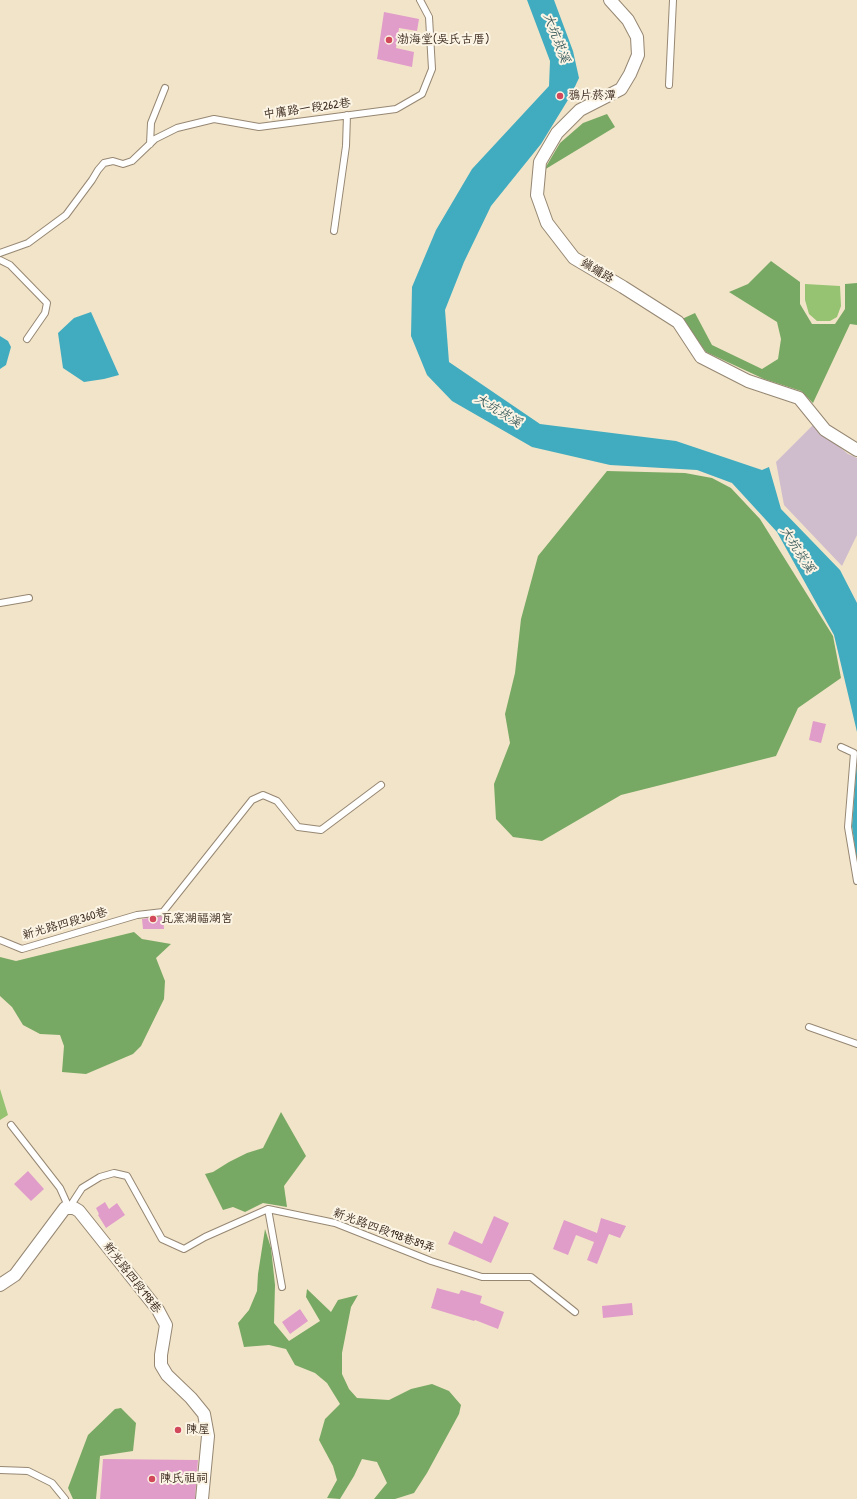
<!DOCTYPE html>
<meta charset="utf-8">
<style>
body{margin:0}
canvas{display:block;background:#f2e4c8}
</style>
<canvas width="857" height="1499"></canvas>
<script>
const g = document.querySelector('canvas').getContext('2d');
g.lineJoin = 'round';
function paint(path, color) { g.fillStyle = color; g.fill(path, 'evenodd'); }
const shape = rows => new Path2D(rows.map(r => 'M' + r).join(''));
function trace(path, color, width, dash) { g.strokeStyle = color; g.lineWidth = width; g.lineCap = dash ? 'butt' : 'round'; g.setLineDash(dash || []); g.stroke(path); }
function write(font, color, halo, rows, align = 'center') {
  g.font = font + ' "Patrick Hand","LXGW WenKai TC",sans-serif'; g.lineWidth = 4; g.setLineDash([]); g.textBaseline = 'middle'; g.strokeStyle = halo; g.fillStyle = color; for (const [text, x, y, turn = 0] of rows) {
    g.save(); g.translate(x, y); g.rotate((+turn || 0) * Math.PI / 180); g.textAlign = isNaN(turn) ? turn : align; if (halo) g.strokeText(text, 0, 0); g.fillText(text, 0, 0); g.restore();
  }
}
const industrial = shape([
 [813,425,848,454,857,458,857,535,842,566,784,505,776,462]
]);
const green = shape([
 [805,284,840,286,841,306,837,317,830,321,817,321,809,314,805,300],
 [0,1089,8,1115,0,1120]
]);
const forest = shape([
 [607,114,615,127,544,170,560,143,583,123],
 [771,261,800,282,800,304,812,324,835,324,845,309,845,284,857,283,857,325,850,324,813,403,801,391,764,379,706,352,682,319,695,313,712,345,762,369,778,359,781,339,777,322,729,292,748,284],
 [607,471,685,473,712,478,731,488,760,519,833,636,841,678,798,708,776,756,621,795,542,841,513,837,496,819,494,784,510,743,505,714,515,673,521,619,538,556],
 [134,932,142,939,171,944,156,958,165,981,164,999,141,1046,133,1054,86,1074,62,1072,64,1046,60,1035,40,1034,23,1025,12,1007,0,996,0,957,16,961],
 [281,1112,306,1156,284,1186,287,1207,263,1203,245,1212,233,1207,223,1210,205,1174,213,1172,229,1162,247,1153,263,1148],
 [265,1229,271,1248,275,1285,274,1323,289,1341,320,1321,306,1297,307,1289,331,1312,338,1300,358,1295,351,1307,342,1353,342,1374,349,1389,357,1398,389,1400,411,1389,432,1384,449,1391,461,1405,459,1414,427,1473,414,1493,395,1499,374,1499,387,1483,377,1462,362,1459,354,1476,340,1499,327,1498,337,1480,333,1466,319,1440,325,1419,340,1404,327,1383,315,1373,295,1365,286,1349,269,1345,244,1347,238,1323,249,1310,257,1291,258,1274],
 [121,1408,136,1423,133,1451,100,1456,96,1499,73,1499,68,1488,88,1435,115,1409]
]);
const water = shape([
 [527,0,554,0,573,51,579,78,571,95,541,144,491,206,464,262,445,310,449,362,540,424,676,441,762,470,769,467,781,509,840,570,857,603,857,732,834,635,777,532,732,483,697,470,610,465,532,447,452,401,427,375,411,336,412,287,436,230,472,169,549,86,550,61],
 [91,312,119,375,104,379,84,382,63,368,58,333,74,318],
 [0,336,8,341,11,347,6,365,0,369],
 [857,761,857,863,852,826]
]);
const building = shape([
 [384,12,419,19,417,31,399,28,396,48,414,52,412,67,377,59],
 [813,721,826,724,821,743,809,740],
 [163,916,164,929,143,929,142,919],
 [28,1171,44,1189,31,1201,14,1184],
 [105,1202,109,1209,117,1203,125,1215,106,1228,98,1215,99,1214,96,1208],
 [494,1216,509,1223,491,1263,448,1244,454,1231,482,1244],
 [601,1218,626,1226,620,1238,609,1234,597,1264,587,1260,594,1242,576,1235,568,1255,553,1249,564,1220,597,1233],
 [437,1288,459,1294,461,1290,482,1296,480,1303,504,1312,498,1329,475,1320,474,1321,431,1308],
 [632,1303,633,1315,603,1318,602,1306],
 [300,1309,308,1321,290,1334,282,1322],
 [103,1459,198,1460,195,1499,100,1499]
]);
const service = shape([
 [669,85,673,0],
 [150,144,151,123,165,88],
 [334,231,346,146,347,115],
 [0,253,28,243,66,215,92,180,98,170,104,163,113,161,123,164,132,161,155,139,177,128,214,119,259,127,396,109,422,94,432,69,429,17,420,0],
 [0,260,10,265,47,303,45,313,27,339],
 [0,603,29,598],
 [841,747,854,753,848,827,857,881],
 [0,940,22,949,137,915,163,912,252,800,263,795,277,801,298,827,321,830,381,785],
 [809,1027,857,1044],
 [11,1125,60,1188,69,1208],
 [69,1208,82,1188,100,1177,114,1173,127,1176,162,1239,184,1249,205,1237,268,1209,335,1223,431,1261,482,1277,531,1277,575,1312],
 [268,1209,282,1287],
 [0,1470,28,1471,52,1483,65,1499]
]);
const minor = shape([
 [610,0,628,20,637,37,638,55,630,74,621,89,580,110,557,133,540,162,537,195,547,223,574,258,623,287,678,322,701,357,748,381,799,398,825,430,857,450],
 [0,1285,15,1275,65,1208,74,1208,79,1211,158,1310,166,1325,161,1355,161,1365,167,1375,191,1398,204,1414,208,1436,202,1499]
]);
const markers = [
 [389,40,4,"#d1495b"],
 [560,96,4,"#d1495b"],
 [153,919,4,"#d1495b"],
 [178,1430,4,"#d1495b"],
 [152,1479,4,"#d1495b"]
];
const poiNames = [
 ["渤海堂(吳氏古厝)",397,40],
 ["鴉片菸潭",568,96],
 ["瓦窯湖福湖宮",161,919],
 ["陳屋",186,1430],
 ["陳氏祖祠",160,1479]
];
const streetNames = [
 ["中庸路一段262巷",307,109,-8],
 ["鎮鏞路",597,271,31],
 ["新光路四段360巷",65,924,-16],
 ["新光路四段198巷89弄",384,1231,20],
 ["新光路四段198巷",132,1278,52]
];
const waterNames = [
 ["大坑崁溪",556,38,69],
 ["大坑崁溪",498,411,31],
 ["大坑崁溪",797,550,57]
];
paint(industrial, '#cfbdce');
paint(green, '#95c372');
paint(forest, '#78a964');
paint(water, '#41acc0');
paint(building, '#e09dca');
trace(service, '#968773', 8);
trace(minor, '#968773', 14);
trace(service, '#fff', 6);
trace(minor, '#fff', 12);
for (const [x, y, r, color] of markers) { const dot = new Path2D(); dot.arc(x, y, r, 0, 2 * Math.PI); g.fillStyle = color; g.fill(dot); trace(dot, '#fcf5e5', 1.5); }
write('12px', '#3b2a1e', '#fcf5e5', poiNames, 'left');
write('12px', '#3b2a1e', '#fcf5e5', streetNames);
write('italic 13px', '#3d5e5f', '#fcf5e5', waterNames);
</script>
